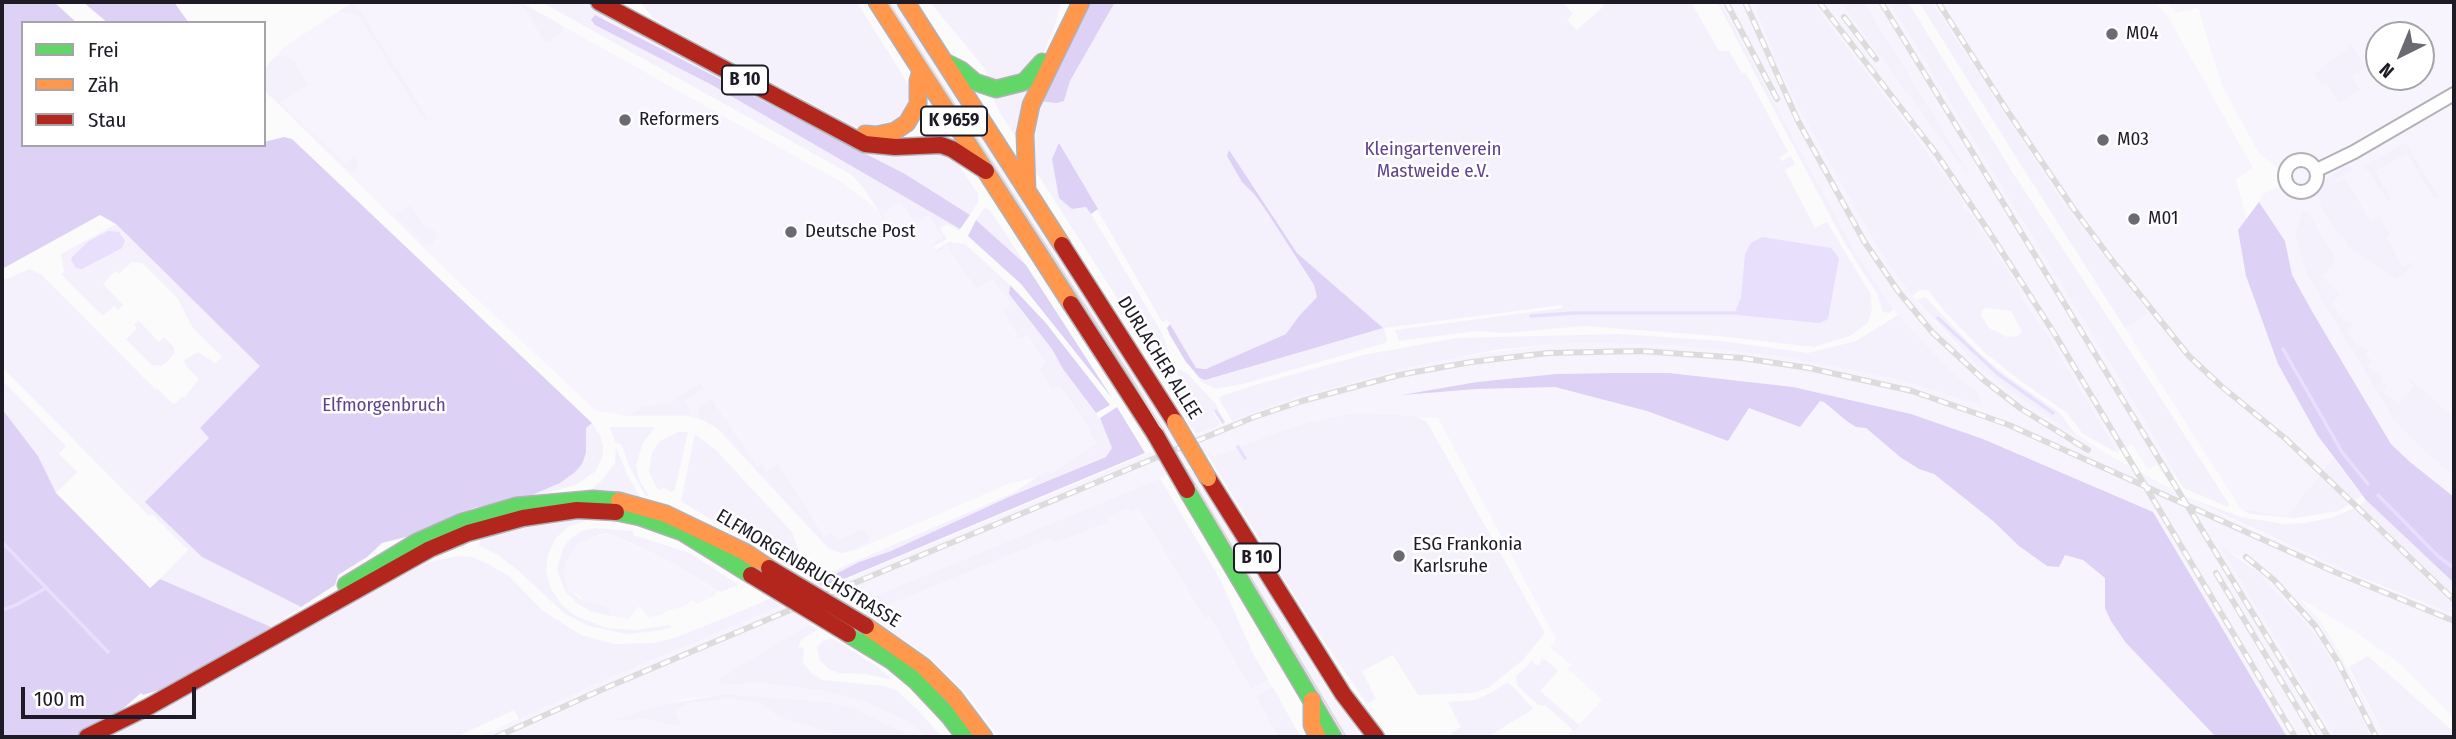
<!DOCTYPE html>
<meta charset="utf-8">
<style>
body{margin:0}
#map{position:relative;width:2456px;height:739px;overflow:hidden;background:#fbfbfb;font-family:"Fira Sans Condensed",sans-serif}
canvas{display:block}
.frame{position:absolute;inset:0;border:4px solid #1e1b26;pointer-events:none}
.legend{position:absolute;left:21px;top:21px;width:245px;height:126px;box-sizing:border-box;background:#fff;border:2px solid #a5a4a8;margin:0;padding:9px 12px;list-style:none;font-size:21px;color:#1e1b26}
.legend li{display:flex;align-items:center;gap:14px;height:35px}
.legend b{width:35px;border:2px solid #a5a4a8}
.north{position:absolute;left:2365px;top:21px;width:70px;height:70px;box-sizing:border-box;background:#fff;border:2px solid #a5a4a8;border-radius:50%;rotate:223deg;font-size:19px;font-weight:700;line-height:28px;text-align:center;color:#1e1b26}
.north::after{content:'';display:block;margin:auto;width:24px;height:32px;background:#6b6971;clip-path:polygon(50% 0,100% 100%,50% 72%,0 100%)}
.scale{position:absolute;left:21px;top:687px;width:175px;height:32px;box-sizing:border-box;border:4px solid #1e1b26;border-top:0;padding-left:9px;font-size:21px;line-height:24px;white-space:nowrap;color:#1e1b26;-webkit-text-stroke:5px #fff;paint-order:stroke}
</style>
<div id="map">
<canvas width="2456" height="739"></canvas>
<div class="frame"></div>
<ul class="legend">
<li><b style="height:9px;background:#63d668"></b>Frei</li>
<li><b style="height:9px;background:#ff974d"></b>Zäh</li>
<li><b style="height:9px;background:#b3261e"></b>Stau</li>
</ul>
<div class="north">N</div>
<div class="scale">100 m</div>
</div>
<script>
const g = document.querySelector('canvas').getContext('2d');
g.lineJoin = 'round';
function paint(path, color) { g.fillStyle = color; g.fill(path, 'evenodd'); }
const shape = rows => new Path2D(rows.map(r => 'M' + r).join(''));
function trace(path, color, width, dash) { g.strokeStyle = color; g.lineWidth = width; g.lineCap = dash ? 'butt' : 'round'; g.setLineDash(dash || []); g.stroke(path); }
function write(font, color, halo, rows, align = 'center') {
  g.font = font + ' "Fira Sans Condensed",sans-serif'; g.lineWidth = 5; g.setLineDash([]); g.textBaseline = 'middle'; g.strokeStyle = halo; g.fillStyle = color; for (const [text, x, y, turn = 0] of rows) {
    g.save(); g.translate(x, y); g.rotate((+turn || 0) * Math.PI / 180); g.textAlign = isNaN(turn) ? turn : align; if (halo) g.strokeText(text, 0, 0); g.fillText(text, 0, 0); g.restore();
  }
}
const built = shape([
 [353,2,520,2,843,183,882,213,900,202,906,208,927,216,942,237,932,244,937,252,947,246,976,289,993,278,1011,305,1002,311,1020,339,1028,335,1046,363,1052,389,1059,384,1077,413,1080,411,1098,444,1051,474,1008,484,858,549,841,553,828,548,712,423,688,416,625,416,595,410,446,270,268,94,264,86,264,71,269,63,284,47],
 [884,2,898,2,1179,440,1171,444,1299,396,1370,376,1457,357,1553,344,1598,343,1678,346,1778,356,1900,380,1983,406,1978,393,1952,372,1898,315,1853,248,1720,2,1753,2,1775,57,1875,243,1894,272,1916,301,1954,343,2014,394,2107,454,2184,496,2252,529,2382,587,2454,615,2454,718,2401,665,2384,652,2354,631,2299,598,2318,618,2332,639,2385,737,2371,737,2341,676,2324,647,2310,628,2258,572,2241,558,2219,546,2335,737,2287,737,2153,512,1983,439,1911,414,1793,387,1669,373,1613,373,1556,374,1477,382,1413,394,1477,389,1555,387,1647,411,1728,441,1749,408,1800,427,1820,401,1824,402,1848,422,1856,427,1865,428,1900,457,1919,469,1934,474,1993,521,2019,546,2047,566,2065,555,2083,560,2105,578,2105,608,2126,643,2216,737,1567,737,1602,700,1568,669,1572,665,1550,648,1556,639,1438,418,1354,413,1309,422,1209,457,1160,478,1220,579,1253,654,1301,737,999,737,967,694,932,659,854,605,815,620,718,681,722,685,759,683,826,691,867,703,906,721,928,737,913,737,858,710,829,702,724,694,687,699,612,720,645,719,681,727,675,711,691,703,728,699,759,703,780,718,847,737,478,737,605,680,1168,445],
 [1812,2,1840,2,1968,173,1864,2,1889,2,2143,418,2175,475,2167,480,2157,465,2148,470,2132,444,2118,452,2050,339,2020,295,2019,290,1970,213,1966,211,1963,203,1916,135],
 [1919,2,2154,2,2167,15,2253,168,2236,179,2247,219,2238,230,2246,276,2278,364,2318,436,2333,458,2324,470,2355,501,2350,504,2320,475,2286,516,2241,509,2023,169],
 [2167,2,2454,2,2454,497,2410,462,2391,444,2313,313,2292,275,2285,241,2259,202,2263,194,2281,186,2278,169,2259,153,2222,86,2198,8,2176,13],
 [2379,35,2421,35,2421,77,2379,77],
 [1196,468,1330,694,1363,737,1339,737,1185,473],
 [2359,505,2454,595,2454,605,2354,508],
 [606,533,662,557,717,591,714,596,695,605,696,603,692,600,685,606,666,611,662,615,648,617,639,606,629,619,610,616,611,609,592,605,569,590,564,577,567,560,579,544]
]);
const green = shape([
 [354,2,428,119,426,120,422,116,359,16,339,11],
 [514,2,520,2,560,24,563,29,562,33,546,43,520,3,513,7],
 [541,2,590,2,857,144,952,154,978,194,978,202,970,215,905,174,669,54,602,17,611,33,712,85,960,229,959,231,946,224,940,229,947,239,933,247,932,244,942,237,928,216,918,222,915,221,900,202,883,213,886,222,864,189,852,175],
 [640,2,857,2,913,92,905,118,861,128,850,124,669,28,652,17],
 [930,2,1061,2,1055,25,1043,55,1027,74,988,81,985,70,977,59],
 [1115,2,1562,2,1573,13,1567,20,1577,30,1604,6,1602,2,1691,2,1719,51,1729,51,1742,73,1746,73,1788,152,1779,158,1782,161,1791,156,1795,164,1785,170,1815,228,1827,222,1871,295,1872,309,1868,323,1850,336,1814,347,1717,336,1584,326,1505,333,1477,331,1399,341,1395,330,1562,308,1563,305,1384,328,1387,341,1385,343,1243,384,1215,389,1200,381,1189,365,1200,378,1205,380,1383,328,1297,253,1229,151,1242,181,1255,195,1269,215,1314,285,1317,297,1299,316,1286,334,1210,368,1196,368,1170,324,1167,320,1162,322,1059,143,1072,209,1087,207,1162,333,1169,353,1173,381,1181,409,1133,323,1033,167,1038,101,1064,101,1070,81],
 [1717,2,1720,2,1853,248,1894,309,1889,313,1883,312,1877,294,1844,242],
 [1753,2,1812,2,1915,135,1964,203,1963,207,1970,213,2020,290,2020,295,2050,339,2119,454,2083,434,2067,413,2019,380,1983,351,1947,314,1928,290,1920,290,1912,296,1894,272,1875,243,1801,111,1775,58],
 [1986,308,2011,311,2022,332,2017,336,2007,337,1989,328,1981,315,1982,310],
 [1840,2,1864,2,1972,178,1957,160],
 [1889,2,1908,2,2013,173,2151,383,2229,504,2228,507,2183,488,2143,418],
 [1919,2,1931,2,2065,207,2148,313,2125,328],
 [2352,45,2366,67,2352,76,2360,90,2339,103,2326,83,2322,84,2315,74],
 [279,56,287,57,294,61,308,85,280,103,344,163,355,156,359,164,356,168,352,171,347,169,268,94,264,86,264,71,273,59],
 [1027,91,1017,139,1000,113,992,96],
 [2405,142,2438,196,2434,198,2407,153,2375,171,2391,199,2387,200,2368,170,2363,168],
 [2346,163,2353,170,2336,180,2336,183,2345,178,2370,221,2379,216,2390,235,2386,238,2403,267,2412,262,2414,265,2396,279,2350,249,2343,237,2340,236,2321,206,2316,189],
 [410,206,420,222,435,231,436,237,433,243,426,245,423,242,395,216],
 [984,208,990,210,1026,265,976,220],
 [2303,211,2308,212,2335,259,2335,262,2322,277,2340,294,2331,305,2338,311,2337,315,2352,324,2347,332,2358,346,2361,345,2368,351,2365,355,2371,360,2367,366,2383,377,2381,381,2387,386,2383,392,2399,403,2414,386,2409,380,2410,379,2454,418,2454,476,2409,436,2394,419,2324,303,2305,269,2296,241,2296,232],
 [116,224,261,366,200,428,209,437,202,557,301,607,271,627,160,579,188,550,152,514,149,516,2,367,2,281,29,269,41,274,155,389,157,388,174,405,182,396,184,398,199,379,186,366,184,360,198,352,215,363,222,357,192,327,178,299,142,263,132,262,119,274,115,271,103,284,123,305,118,310,114,306,103,316,61,274,64,272,61,254],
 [949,242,965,244,1010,285,1009,294,1052,349,1063,369,1102,422,1112,448,1106,457,1011,496,891,551,859,562,818,583,825,588,605,680,519,719,514,710,456,737,104,737,428,562,457,556,472,557,490,565,509,576,543,611,581,635,614,644,654,643,677,637,732,615,1013,493,1048,470,1051,474,1097,444,1080,412,1078,413,1059,385,1052,389,1039,368,1046,363,1028,335,1020,339,1002,311,1011,304,993,279,976,289,947,246,937,253,936,250],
 [1925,297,1979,353,2004,374,2059,412,2077,436,2014,394,1975,363,1916,300],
 [1898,315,1952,372,1978,393,1983,406,1900,380,1778,356,1678,346,1598,343,1553,344,1495,350,1410,367,1299,396,1232,421,1219,399,1221,396,1262,383,1363,355,1457,338,1620,334,1721,341,1808,353,1856,341],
 [138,320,159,342,164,337,174,347,174,354,166,363,160,366,152,365,126,339,137,328,134,325],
 [1178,369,1186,372,1216,404,1218,409,1213,413,1220,423,1216,427,1196,434,1185,416,1186,410,1177,373],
 [2,380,66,446,59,454,77,472,56,493,38,456,2,409],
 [700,383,703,388,684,401,690,412,688,415,631,415,642,407,670,403],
 [711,399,757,467,762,464,767,472,778,465,824,537,832,533,837,541,862,529,870,539,868,543,848,552,841,553,828,548,720,430,697,417,700,406],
 [1354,413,1416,416,1427,422,1545,633,1523,660,1488,688,1472,693,1418,695,1393,655,1362,671,1376,699,1367,704,1313,625,1209,457,1236,448,1244,458,1246,456,1240,446,1309,422],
 [592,423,601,437,603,447,603,454,596,471,576,485,523,499,560,483,582,464,586,453,586,428],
 [610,427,655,427,643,443,636,465,640,482,649,495,646,497,629,466,622,445,615,442],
 [678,432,688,432,675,489,672,492,664,488,658,490,649,472,652,452,660,441],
 [695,434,717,451,792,532,799,550,795,561,790,563,765,548,762,551,681,501],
 [616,447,628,476,642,500,587,493,601,481,615,463],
 [2333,458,2362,495,2355,501,2323,470],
 [2320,475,2350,504,2338,511,2295,518,2250,514,2241,509,2286,516],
 [1160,479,1220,579,1253,654,1268,679,1251,689,1210,616,1205,618,1139,508,1131,512,1128,508,1106,517,1108,522,1055,543,1051,538,887,605,880,605,863,610,854,605],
 [2184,496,2241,517,2285,524,2305,523,2334,517,2354,508,2454,605,2454,615,2344,570],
 [2366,500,2454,583,2454,595,2359,505],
 [572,515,637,519,636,524,591,519,568,527,556,538,548,555,546,571,551,589,561,604,574,615,606,628,634,630,670,625,672,627,657,631,626,634,589,626,565,614,521,573,498,555,479,546,480,539,485,537,527,527,560,523],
 [595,528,633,531,633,535,690,553,739,585,720,592,662,557,617,537,606,533,599,535,579,544,567,560,564,577,569,590,580,599,611,609,610,616,590,611,578,604,565,591,557,569,563,548,571,538,582,531],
 [2218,544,2258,572,2310,628,2324,647,2341,676,2371,737,2335,737],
 [809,624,817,630,801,640,798,647,804,648,803,662,812,674,823,680,884,686,896,690,919,711,942,737,928,737,906,721,867,703,826,691,759,683,722,685,718,680],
 [832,638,878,667,892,680,866,674,839,673,829,669,820,661,817,647,823,641],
 [2368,656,2454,732,2454,737,2385,737,2349,667],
 [1541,659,1546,660,1558,671,1540,691,1579,725,1574,731,1546,706,1538,705,1517,685,1516,676,1532,661,1533,660,1533,664,1540,665],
 [1508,682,1533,708,1532,710,1487,737,1453,737,1451,733,1461,727,1448,702,1474,700,1491,693],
 [1273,687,1294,726,1301,737,1279,737,1257,698,1257,696],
 [724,694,829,702,858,710,913,737,847,737,780,718,759,703,728,699,691,703,675,711,682,727,645,719,609,721,662,705]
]);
const forest = shape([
 [2,2,54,2,77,23,23,23,23,145,264,145,264,142,284,137,292,139,592,423,586,428,586,453,582,464,575,472,560,483,523,499,474,508,410,536,382,543,367,557,338,575,335,585,301,607,202,557,145,502,209,438,200,428,260,366,116,224,100,215,2,269],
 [83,2,174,2,189,23,108,23],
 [1087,2,1115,2,1070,81,1064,101,1057,103,1038,101],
 [595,15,905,174,970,215,960,229,712,85,595,25,591,20],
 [1059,143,1098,209,1091,214,1086,207,1072,209,1059,198,1052,159],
 [1229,150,1297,253,1383,328,1205,380,1200,378,1186,362,1171,337,1167,328,1170,324,1196,368,1206,369,1286,334,1299,316,1317,297,1314,285,1269,215,1255,195,1242,182,1227,156],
 [2259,202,2285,241,2292,275,2313,313,2391,444,2410,462,2454,497,2454,583,2366,500,2318,436,2278,364,2246,276,2238,230],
 [976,220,1026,265,1112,398,1021,284,968,236],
 [1010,285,1045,322,1110,405,1096,413,1063,369,1052,349,1009,294],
 [1613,373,1669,373,1793,387,1911,414,1983,439,2153,512,2287,737,2216,737,2126,643,2111,621,2105,608,2105,578,2083,560,2065,555,2059,567,2047,566,2019,546,1993,521,1934,474,1919,469,1900,457,1866,428,1856,427,1848,422,1824,402,1820,401,1800,427,1749,408,1728,441,1647,411,1555,387,1477,389,1402,395,1477,382,1556,374],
 [1117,407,1145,453,825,587,818,583,859,562,891,551,1011,496,1106,457,1112,448,1100,418],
 [2,409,38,456,56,493,150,588,160,579,271,627,216,661,169,687,143,695,141,693,110,720,77,737,2,737]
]);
const water = shape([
 [108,231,119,232,125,241,122,248,82,269,76,268,71,260,72,257,89,241],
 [1762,237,1831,248,1839,258,1828,319,1824,321,1819,323,1737,315,1736,309,1741,298,1745,254,1751,243]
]);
const stream = shape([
 [1531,316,1575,313,1736,313],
 [1938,318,1998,374,2053,413],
 [2283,349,2342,452,2368,484],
 [1216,411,1223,422],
 [1238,447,1245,458],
 [2378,495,2439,557,2454,568],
 [2,542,108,652],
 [2,610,16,605,46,588]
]);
const street = shape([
 '2285 176a16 16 0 1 1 32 0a16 16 0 1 1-32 0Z',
 [2317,170,2354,152,2454,94]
]);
const fast = shape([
 [945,62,961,70,975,82,996,89,1024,82,1042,62],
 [1187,490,1333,737],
 [616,512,640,517,682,532,751,575],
 [346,585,417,542,462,522,516,506,593,499,619,501],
 [848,634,892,661,916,681,949,716,965,737]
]);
const slow = shape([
 [877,2,1071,304],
 [906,2,1062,245],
 [865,134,876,135,895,131,907,123,918,104,918,81,921,70],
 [1027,191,1025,134,1031,105,1081,2],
 [619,501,666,514,745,552,769,568],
 [866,626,923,666,954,697,984,737],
 [1312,700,1312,725,1318,737]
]);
const jam = shape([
 [599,2,865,144,895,147,941,145,952,149,986,171],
 [1062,245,1175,422],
 [1071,304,1155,434],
 [1208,478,1343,694,1376,737],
 [87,737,148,707,430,549,468,533,523,518,577,510,616,512]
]);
const tram = shape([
 [888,2,1127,371,1346,737]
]);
const rail = shape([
 [1726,2,1777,99],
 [1745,2,1798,121,1864,241,1898,291,1933,333,1985,381,2020,408,2088,450],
 [1819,2,1938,156,1995,241,2054,333,2295,737],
 [1881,2,2328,737],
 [1938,2,2008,112,2073,208,2114,263,2189,356,2221,386,2286,439,2454,600],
 [1844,17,1876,59],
 [2246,557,2274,580,2316,627,2338,662,2376,737],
 [2216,573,2315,737],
 [496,737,610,686,828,594,1254,417,1302,401,1399,375,1471,362,1548,353,1641,351,1742,358,1809,368,1912,391,2009,425,2335,572,2454,621]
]);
const slowBridge = shape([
 [1175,422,1208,478]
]);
const jamBridge = shape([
 [1155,434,1187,490],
 [769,568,866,626],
 [751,575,848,634]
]);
const markers = [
 [2112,34,7,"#6b6971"],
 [625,120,7,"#6b6971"],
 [2103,140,7,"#6b6971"],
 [2134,219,7,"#6b6971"],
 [791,232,7,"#6b6971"],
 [1399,556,7,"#6b6971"]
];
const shields = [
 [745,80,46],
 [954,121,66],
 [1257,558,46]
];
const shieldNames = [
 ["B 10",745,80],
 ["K 9659",954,121],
 ["B 10",1257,558]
];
const poiNames = [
 ["M04",2126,34],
 ["Reformers",639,120],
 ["M03",2117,140],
 ["M01",2148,219],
 ["Deutsche Post",805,232],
 ["ESG Frankonia",1413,545],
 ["Karlsruhe",1413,567]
];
const parkNames = [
 ["Kleingartenverein",1433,150],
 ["Mastweide e.V.",1433,172],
 ["Elfmorgenbruch",384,406]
];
const streetNames = [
 ["DURLACHER ALLEE",1159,358,58],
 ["ELFMORGENBRUCHSTRASSE",808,569,31]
];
paint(built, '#f7f4fd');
paint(green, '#f4f1fd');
paint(forest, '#ddd1f5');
paint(water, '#e7dffb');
trace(stream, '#e7dffb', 3.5);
trace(street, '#b2b1b6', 16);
trace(fast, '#b2b1b6', 19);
trace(slow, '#b2b1b6', 19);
trace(jam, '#b2b1b6', 19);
trace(street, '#fefefe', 12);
trace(fast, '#63d668', 16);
trace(slow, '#ff974d', 16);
trace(jam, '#b3261e', 16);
trace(tram, '#dcdcdc', 2);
trace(rail, '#dcdcdc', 6);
trace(rail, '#fff', 3.5, [10]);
trace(slowBridge, '#b2b1b6', 19, []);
trace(jamBridge, '#b2b1b6', 19, []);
trace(slowBridge, '#ff974d', 16);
trace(jamBridge, '#b3261e', 16);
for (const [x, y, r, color] of markers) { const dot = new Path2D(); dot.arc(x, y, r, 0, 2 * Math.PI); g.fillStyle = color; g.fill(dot); trace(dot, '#fff', 2.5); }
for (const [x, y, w] of shields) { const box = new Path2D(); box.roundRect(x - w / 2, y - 14.5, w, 29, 5); g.fillStyle = '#fff'; g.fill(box); trace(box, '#1e1b26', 2); }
write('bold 18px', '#1e1b26', null, shieldNames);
write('19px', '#1e1b26', '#fff', poiNames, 'left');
write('19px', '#61438f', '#fff', parkNames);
write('19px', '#1e1b26', '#fff', streetNames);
</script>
